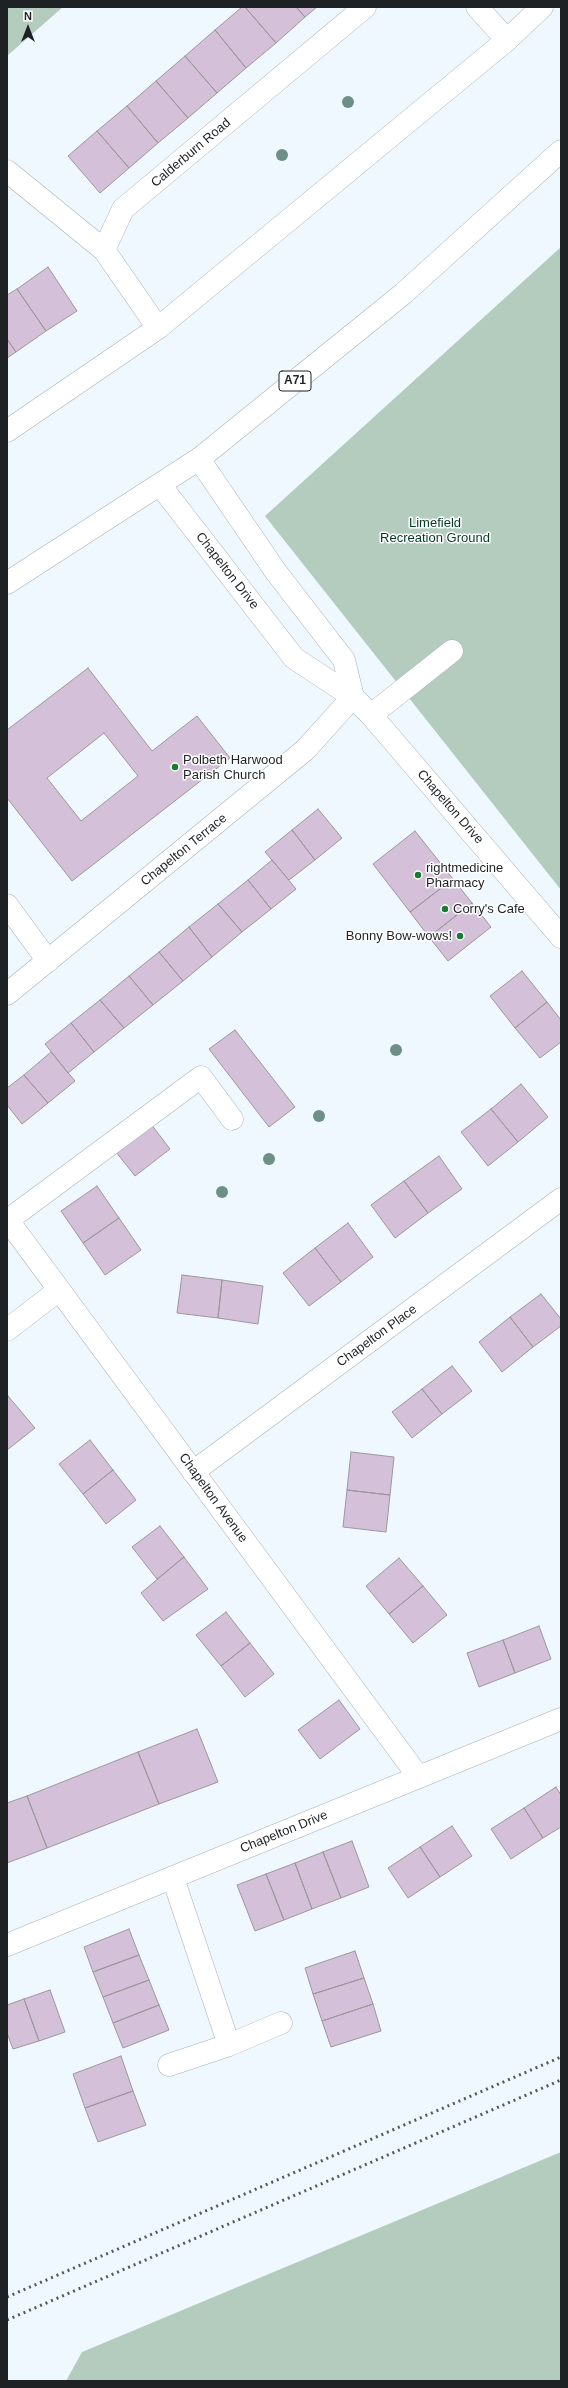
<!DOCTYPE html>
<style>
body{margin:0}
#map{position:relative;width:568px;height:2388px;overflow:hidden;background:#eff8ff;font-family:Helvetica,sans-serif}
canvas{display:block}
.frame{position:absolute;inset:0;border:8px solid #1f2225;pointer-events:none}
.north{position:absolute;left:8px;top:8px;width:40px;height:40px;-webkit-text-stroke:3px #fff;paint-order:stroke;rotate:0deg;font-size:11px;font-weight:700;line-height:16px;text-align:center;color:#1f2225}
.north::after{content:'';display:block;margin:auto;width:14px;height:18px;background:#1f2225;clip-path:polygon(50% 0,100% 100%,50% 72%,0 100%)}
</style>
<div id="map">
<canvas width="568" height="2388"></canvas>
<div class="frame"></div>
<div class="north">N</div>
</div>
<script>
const g = document.querySelector('canvas').getContext('2d');
g.lineJoin = 'round';
function paint(path, color) { g.fillStyle = color; g.fill(path, 'evenodd'); }
const shape = rows => new Path2D(rows.map(r => 'M' + r).join(''));
function trace(path, color, width, dash) { g.strokeStyle = color; g.lineWidth = width; g.lineCap = dash ? 'butt' : 'round'; g.setLineDash(dash || []); g.stroke(path); }
function write(font, color, halo, rows, align = 'center') {
  g.font = font + ' Helvetica,sans-serif'; g.lineWidth = 3; g.setLineDash([]); g.textBaseline = 'middle'; g.strokeStyle = halo; g.fillStyle = color; for (const [text, x, y, turn = 0] of rows) {
    g.save(); g.translate(x, y); g.rotate((+turn || 0) * Math.PI / 180); g.textAlign = isNaN(turn) ? turn : align; if (halo) g.strokeText(text, 0, 0); g.fillText(text, 0, 0); g.restore();
  }
}
const green = shape([
 [7,7,63,7,7,56],
 [561,247,561,890,265,516],
 [561,2152,561,2381,66,2381,82,2352]
]);
const building = shape([
 [242,7,245,7,276,43,246,68,215,30,242,7],
 [245,7,296,7,305,17,276,43,245,7],
 [296,7,317,7,305,17,296,7],
 [215,30,246,68,217,93,185,56,215,30],
 [185,56,217,93,188,118,156,81,185,56],
 [156,81,188,118,158,143,127,106,156,81],
 [127,106,158,143,129,168,97,131,127,106],
 [97,131,129,168,100,193,68,156,97,131],
 [48,267,77,311,46,331,17,289,48,267],
 [17,289,46,331,16,352,7,339,7,295,17,289],
 [7,339,16,352,7,358,7,339],
 [88,668,152,751,197,716,230,758,72,881,7,798,7,730,88,668],
 [104,733,138,776,81,821,47,778,104,733],
 [318,809,342,838,315,860,292,830,318,809],
 [292,830,315,860,289,880,265,852,292,830],
 [415,831,453,879,410,912,373,864,415,831],
 [272,860,296,889,271,909,248,880,272,860],
 [453,879,472,903,429,937,410,912,453,879],
 [248,880,271,909,242,932,218,904,248,880],
 [472,903,491,927,448,961,429,937,472,903],
 [218,904,242,932,212,957,189,927,218,904],
 [189,927,212,957,183,981,159,952,189,927],
 [159,952,183,981,153,1005,129,976,159,952],
 [522,971,547,1002,515,1028,490,996,522,971],
 [129,976,153,1005,124,1028,100,1000,129,976],
 [100,1000,124,1028,94,1052,71,1023,100,1000],
 [547,1002,561,1020,561,1042,540,1058,515,1028,547,1002],
 [71,1023,94,1052,68,1073,45,1044,71,1023],
 [235,1030,295,1107,269,1127,209,1049,235,1030],
 [51,1052,75,1081,48,1103,24,1075,51,1052],
 [24,1075,48,1103,22,1124,7,1105,7,1088,24,1075],
 [521,1084,548,1117,518,1142,491,1109,521,1084],
 [491,1109,518,1142,488,1166,461,1132,491,1109],
 [151,1124,170,1149,135,1176,116,1152,151,1124],
 [439,1156,462,1189,428,1213,404,1181,439,1156],
 [404,1181,428,1213,395,1238,371,1205,404,1181],
 [97,1186,119,1218,83,1243,61,1211,97,1186],
 [119,1218,141,1250,105,1275,83,1243,119,1218],
 [348,1223,373,1257,341,1282,315,1248,348,1223],
 [315,1248,341,1282,309,1306,283,1273,315,1248],
 [182,1275,222,1280,218,1318,177,1313,182,1275],
 [222,1280,263,1286,258,1324,218,1318,222,1280],
 [541,1294,561,1319,561,1326,533,1347,510,1317,541,1294],
 [510,1317,533,1347,502,1372,479,1342,510,1317],
 [452,1366,472,1391,442,1414,422,1389,452,1366],
 [422,1389,442,1414,412,1438,392,1412,422,1389],
 [8,1396,35,1428,7,1450,7,1398,8,1396],
 [90,1440,113,1470,83,1494,59,1464,90,1440],
 [351,1452,394,1457,390,1495,347,1490,351,1452],
 [113,1470,136,1500,106,1524,83,1494,113,1470],
 [347,1490,390,1495,386,1532,343,1527,347,1490],
 [160,1526,184,1557,157,1579,132,1547,160,1526],
 [184,1557,208,1589,163,1621,141,1593,184,1557],
 [399,1558,423,1586,389,1614,366,1586,399,1558],
 [423,1586,447,1615,413,1643,389,1614,423,1586],
 [226,1612,250,1643,221,1666,196,1635,226,1612],
 [539,1626,551,1659,515,1673,503,1640,539,1626],
 [503,1640,515,1673,479,1687,467,1653,503,1640],
 [250,1643,274,1674,245,1697,221,1666,250,1643],
 [339,1700,360,1729,320,1759,298,1730,339,1700],
 [197,1729,218,1782,159,1804,138,1752,197,1729],
 [138,1752,159,1804,47,1848,27,1796,138,1752],
 [556,1787,561,1795,561,1827,543,1838,524,1808,556,1787],
 [27,1796,47,1848,7,1863,7,1803,27,1796],
 [524,1808,543,1838,511,1859,491,1829,524,1808],
 [452,1826,472,1856,440,1877,420,1847,452,1826],
 [352,1841,369,1887,341,1898,323,1852,352,1841],
 [420,1847,440,1877,408,1898,388,1868,420,1847],
 [323,1852,341,1898,312,1909,295,1863,323,1852],
 [295,1863,312,1909,284,1920,266,1874,295,1863],
 [266,1874,284,1920,255,1931,237,1885,266,1874],
 [129,1929,139,1955,93,1972,84,1947,129,1929],
 [355,1951,364,1978,313,1994,305,1968,355,1951],
 [139,1955,149,1980,103,1997,93,1972,139,1955],
 [364,1978,373,2004,322,2021,313,1994,364,1978],
 [149,1980,159,2005,113,2023,103,1997,149,1980],
 [50,1990,65,2032,39,2041,24,1999,50,1990],
 [24,1999,39,2041,13,2049,7,2033,7,2005,24,1999],
 [373,2004,381,2031,331,2047,322,2021,373,2004],
 [159,2005,169,2030,123,2048,113,2023,159,2005],
 [121,2056,133,2091,85,2108,73,2074,121,2056],
 [133,2091,146,2125,98,2142,85,2108,133,2091]
]);
const minor = shape([
 [477,7,507,40],
 [7,171,104,250],
 [158,328,104,250,123,209,365,7],
 [7,431,158,328,507,40,542,7],
 [199,459,276,572,344,660,353,697],
 [160,485,294,658,353,697,371,715,561,937],
 [371,715,452,651],
 [7,905,48,961],
 [7,994,305,750,353,697],
 [7,1219,418,1776],
 [8,1220,201,1077,232,1119],
 [7,1330,59,1290],
 [193,1472,561,1199],
 [173,1878,229,2045],
 [7,1945,561,1719],
 [169,2065,229,2045,281,2023]
]);
const major = shape([
 [7,583,199,459,404,293,561,151]
]);
const rail = shape([
 [7,2297,561,2057],
 [7,2320,561,2080]
]);
const trees = [
 [348,102],
 [282,155],
 [396,1050],
 [319,1116],
 [269,1159],
 [222,1192]
];
const markers = [
 [175,767,4,"#167c30"],
 [418,875,4,"#167c30"],
 [445,909,4,"#167c30"],
 [460,936,4,"#167c30"]
];
const shields = [
 [295,381,32]
];
const shieldNames = [
 ["A71",295,381]
];
const streetNames = [
 ["Calderburn Road",191,153,-40],
 ["Chapelton Drive",227,571,52],
 ["Chapelton Drive",450,807,49],
 ["Chapelton Terrace",184,850,-39],
 ["Chapelton Place",377,1336,-36],
 ["Chapelton Avenue",213,1498,54],
 ["Chapelton Drive",284,1832,-22]
];
const parkNames = [
 ["Limefield",435,523],
 ["Recreation Ground",435,538]
];
const poiNames = [
 ["Polbeth Harwood",183,760],
 ["Parish Church",183,775],
 ["rightmedicine",426,868],
 ["Pharmacy",426,883],
 ["Corry's Cafe",453,909],
 ["Bonny Bow-wows!",452,936,"right"]
];
paint(green, '#b3ccbe');
paint(building, '#d4c0d8');
trace(building, '#9c969d', 1);
trace(minor, '#a9b1b8', 23);
trace(major, '#a9b1b8', 23);
trace(minor, '#fff', 22);
trace(major, '#fff', 22);
trace(rail, '#54595d', 3, [2, 4]);
g.fillStyle = '#6c9086';
for (const [x, y] of trees) { g.beginPath(); g.arc(x, y, 6, 0, 2 * Math.PI); g.fill(); }
for (const [x, y, r, color] of markers) { const dot = new Path2D(); dot.arc(x, y, r, 0, 2 * Math.PI); g.fillStyle = color; g.fill(dot); trace(dot, '#fff', 1.5); }
for (const [x, y, w] of shields) { const box = new Path2D(); box.roundRect(x - w / 2, y - 10, w, 20, 3); g.fillStyle = '#fff'; g.fill(box); trace(box, '#1f2225', 1); }
write('bold 12px', '#1f2225', null, shieldNames);
write('13px', '#1f2225', '#fff', streetNames);
write('13px', '#003a23', '#fff', parkNames);
write('13px', '#1f2225', '#fff', poiNames, 'left');
</script>
